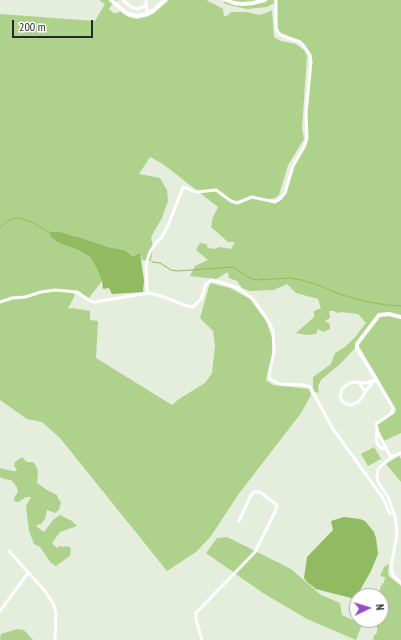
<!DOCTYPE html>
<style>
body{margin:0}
#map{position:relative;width:401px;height:640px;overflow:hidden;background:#e5eddd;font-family:"PT Sans Narrow",sans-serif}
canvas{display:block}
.north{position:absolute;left:349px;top:588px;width:40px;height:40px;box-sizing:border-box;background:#fff;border:1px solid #a9aaa7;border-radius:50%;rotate:86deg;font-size:11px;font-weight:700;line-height:16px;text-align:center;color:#272a24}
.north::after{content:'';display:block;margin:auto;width:14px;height:18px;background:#944ec1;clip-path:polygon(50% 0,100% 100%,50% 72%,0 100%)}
.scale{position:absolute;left:12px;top:20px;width:81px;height:18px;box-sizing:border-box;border:2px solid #272a24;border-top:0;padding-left:5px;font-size:12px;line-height:14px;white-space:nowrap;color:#272a24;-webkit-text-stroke:3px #fff;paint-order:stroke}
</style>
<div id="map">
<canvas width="401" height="640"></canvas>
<div class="north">N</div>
<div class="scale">200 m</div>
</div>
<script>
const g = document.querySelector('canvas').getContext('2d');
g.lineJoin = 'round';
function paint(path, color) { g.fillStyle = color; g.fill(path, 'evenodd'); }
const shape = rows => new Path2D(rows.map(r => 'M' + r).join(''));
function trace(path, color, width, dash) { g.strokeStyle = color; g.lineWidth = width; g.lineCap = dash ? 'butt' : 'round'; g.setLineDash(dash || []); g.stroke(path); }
const green = shape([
 [99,0,119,0,114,1,109,9,113,13,117,13,120,11,128,17,137,19,146,17,153,14,169,0,207,0,209,2,214,4,223,9,224,16,227,16,231,12,247,12,259,15,266,13,272,10,274,37,281,41,296,44,304,50,307,56,302,128,304,139,288,165,279,195,275,198,265,200,275,202,282,197,290,175,306,142,306,113,311,69,310,55,304,45,278,32,276,0,401,0,401,433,384,441,378,428,377,424,380,422,395,413,396,409,358,345,340,364,321,380,318,386,319,393,315,392,313,388,313,377,331,364,335,353,345,347,356,336,366,323,358,314,341,312,337,313,334,311,329,311,330,318,325,321,330,324,330,329,323,332,318,329,316,334,306,335,296,333,314,317,314,311,321,308,318,299,296,293,287,284,274,290,250,291,242,288,237,281,229,278,228,272,216,279,190,276,195,266,208,260,196,250,200,243,206,244,208,248,214,249,220,247,231,249,235,242,228,242,211,227,213,217,218,207,163,164,150,157,139,174,160,178,167,190,168,201,162,218,151,237,153,246,151,261,142,260,141,256,132,256,125,250,108,247,79,237,73,236,61,232,49,232,59,243,78,250,90,257,97,269,102,281,88,299,82,294,72,292,75,295,68,309,72,308,90,311,90,320,98,321,96,358,172,405,179,399,205,383,212,373,215,346,213,331,200,318,210,283,230,288,250,299,266,321,273,340,272,356,266,380,273,385,309,389,311,395,301,413,238,495,211,536,196,552,167,571,60,438,42,422,27,419,0,400,0,14,95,21,105,4],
 [224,0,274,0,274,3,267,7,247,9,229,5,224,3],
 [374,447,381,459,368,466,361,454],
 [399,456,401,459,401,482,386,464],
 [22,457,27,462,33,462,36,466,38,471,37,483,47,490,57,495,59,500,61,502,59,510,55,513,47,510,45,519,41,524,37,525,37,527,44,532,53,520,60,515,72,521,77,526,60,532,52,543,57,548,60,546,63,547,68,546,71,548,70,556,56,566,51,563,40,547,34,544,29,531,26,506,31,497,26,497,18,502,14,501,14,498,18,492,17,487,11,480,4,479,0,477,0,468,12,471,16,471,17,469,14,466,15,462],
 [227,537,291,569,321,595,340,603,342,615,362,624,356,640,307,619,263,593,206,553,217,538],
 [389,564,388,574,390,577,401,586,401,640,373,640,374,635,377,633,377,627,373,623,374,620,381,620,381,596,378,596,381,586,384,582,385,577,380,576,384,567],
 [17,629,24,630,33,640,0,640,1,634]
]);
const water = shape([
 [49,232,61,232,73,236,79,237,108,247,125,250,132,256,135,256,140,253,144,280,143,292,112,294,109,288,103,289,102,281,97,269,90,257,78,250,59,243,51,237],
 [344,517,360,519,365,521,374,532,376,538,378,554,371,571,355,599,316,589,307,582,304,578,307,557,333,530,331,521]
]);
const stream = shape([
 [0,227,13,218,19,218,32,222,49,232],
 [152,262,160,263,171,270,177,271,233,267,250,278,256,280,290,278,301,280,321,286,339,294,364,301,386,305,401,306]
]);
const street = shape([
 [123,0,131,7,137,9,146,6],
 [146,0,147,14],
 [276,0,276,28,278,32,281,35,300,42,304,46,310,55,311,62,306,113,307,138,305,145,293,166,285,193,280,199,275,202,252,197,237,203,231,201,216,190,197,192,183,187,169,223,162,237,155,244,150,252,147,261,146,267,147,290,149,293,161,296,187,306,193,307,201,299,206,284,212,280,223,283,238,288,253,299,269,322,273,331,274,352,269,374,270,379,280,384,304,385,310,387,333,429,383,498,390,514],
 [0,302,12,298,25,297,41,292,55,290,77,292,90,301,94,302,149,293],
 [373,381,365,383,356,382,349,383,342,389,340,396,342,401,346,404,351,405,358,402,363,396,367,389,376,379,393,408,392,413,376,424,378,433,391,457,378,469,377,476,378,482,388,497,395,517,397,533,391,568,393,575,401,583],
 [358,382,362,387,365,392],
 [377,431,376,440,378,445,382,449,386,447],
 [391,457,401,453],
 [9,551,45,591,53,603,56,613,55,640],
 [0,611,28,573],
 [202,640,196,620,196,613,255,552,276,510,277,505,260,492,254,492,251,495,239,521]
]);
const secondary = shape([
 [111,0,126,13,136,16,147,14,154,10,165,0],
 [226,0,234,3,243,4,253,3,265,0],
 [376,379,357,348,357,344,379,315,389,314,401,317]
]);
paint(green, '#aed28b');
paint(water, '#90bb60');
trace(stream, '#90bb60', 1);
trace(street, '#fff', 3);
trace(secondary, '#fff', 4);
</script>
